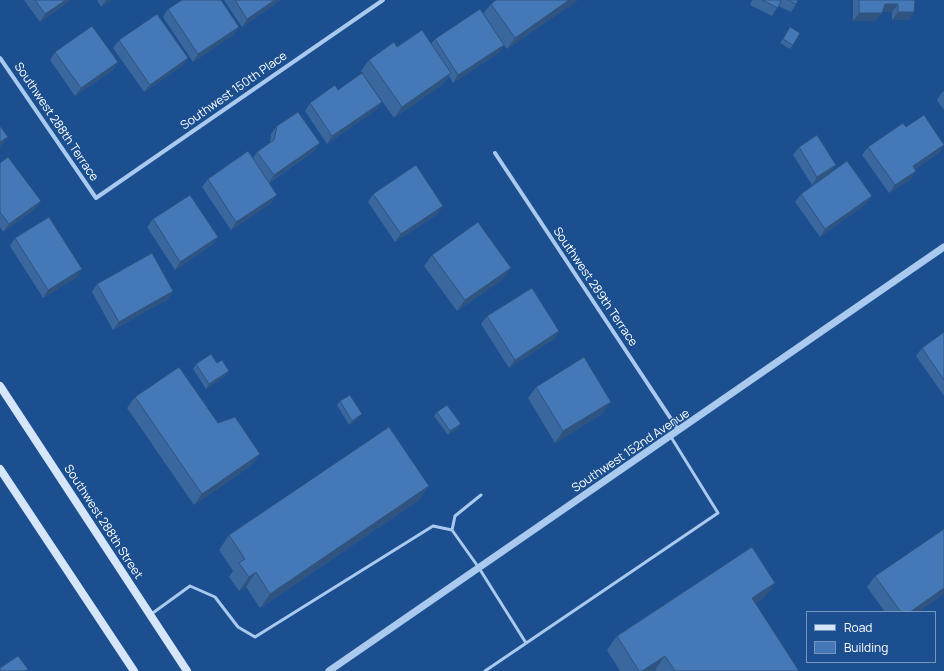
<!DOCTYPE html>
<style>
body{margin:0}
#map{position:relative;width:944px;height:671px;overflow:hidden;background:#1b4f8f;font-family:Manrope,sans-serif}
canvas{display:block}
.legend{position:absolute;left:806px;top:611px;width:130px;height:52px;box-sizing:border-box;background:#1b4f8f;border:1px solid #7695bc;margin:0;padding:5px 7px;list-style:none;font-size:12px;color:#fff}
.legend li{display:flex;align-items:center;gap:8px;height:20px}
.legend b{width:20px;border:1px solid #7695bc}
</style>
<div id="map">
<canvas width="944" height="671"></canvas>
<ul class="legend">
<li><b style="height:5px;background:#d6e6fa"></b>Road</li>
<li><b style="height:11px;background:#4478b7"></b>Building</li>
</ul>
</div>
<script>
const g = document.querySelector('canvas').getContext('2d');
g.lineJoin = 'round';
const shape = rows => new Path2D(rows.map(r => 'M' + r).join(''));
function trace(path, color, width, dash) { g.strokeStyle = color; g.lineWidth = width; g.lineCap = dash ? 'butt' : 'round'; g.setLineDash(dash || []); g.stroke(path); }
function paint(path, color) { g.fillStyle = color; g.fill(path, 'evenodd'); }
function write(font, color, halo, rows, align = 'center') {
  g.font = font + ' Manrope,sans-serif'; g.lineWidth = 3; g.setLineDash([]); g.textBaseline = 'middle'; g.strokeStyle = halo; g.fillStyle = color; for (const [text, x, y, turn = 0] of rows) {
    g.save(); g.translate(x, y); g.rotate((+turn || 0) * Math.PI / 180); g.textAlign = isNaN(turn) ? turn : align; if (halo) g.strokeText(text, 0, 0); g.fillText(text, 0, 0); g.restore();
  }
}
const service = shape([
 [452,530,455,516,481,495],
 [150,615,190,586,215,597,238,627,255,637,433,526,452,530,479,568,526,643],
 [485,671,718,513,671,437]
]);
const minor = shape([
 [0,58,96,198,383,0],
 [495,153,679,431]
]);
const tertiary = shape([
 [329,671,944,247]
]);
const secondary = shape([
 [0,386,187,671],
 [0,469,134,671]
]);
const wall = shape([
 [24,0,71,0,40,22],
 [97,0,111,0,101,7],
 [224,0,281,0,242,27],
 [496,0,578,0,507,49,495,32,504,45,498,53,453,83,449,76,443,84,394,118,361,71,369,60,397,47,431,44,435,39,483,14,491,4],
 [752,0,798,0,796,4,791,12,778,6,772,16,750,5],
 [853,0,915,0,914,12,909,20,892,20,892,12,882,12,876,21,853,21],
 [168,9,239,27,233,35,193,62,163,17],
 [790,27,793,45,790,49,780,43],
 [119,40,188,58,182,66,144,92,113,48],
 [55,52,118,62,113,70,75,96,50,60],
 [338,90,382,102,376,110,327,144,305,111,310,103],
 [944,91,944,110,937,100,942,92],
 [277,126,320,143,314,151,269,183,271,203,231,230,202,187,208,179,253,158,257,152,270,143,271,134],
 [906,127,939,153,915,169,911,179,889,193,862,155,868,147],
 [799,147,836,165,830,173,812,185,793,155],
 [0,163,35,209,3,232,0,227],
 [373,194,438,214,395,242,368,202],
 [801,194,872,196,866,204,820,237,795,202],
 [153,219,218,237,212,245,175,270,147,227],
 [15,238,77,277,43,298,10,246],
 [432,255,503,279,457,311,424,266],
 [97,284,173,291,168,299,113,330,92,292],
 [487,316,559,331,554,339,509,368,481,324],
 [944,332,944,396,916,356,922,348],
 [217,363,226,375,206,389,193,369,196,364],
 [536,387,603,413,555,443,528,398],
 [135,397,218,423,252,465,194,505,127,408],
 [340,401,359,418,349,425,337,405],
 [437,412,461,424,458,428,448,435,434,416],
 [419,500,260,608,246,587,239,591,229,577,233,571,219,550,229,535],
 [875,576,944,594,918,612,885,612,867,587],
 [765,597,755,603,799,671,656,671,655,670,654,671,620,671,607,650,617,636]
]);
const shadedWall = shape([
 [66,0,71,0,40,22,45,14],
 [106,0,111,0,101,7],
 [275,0,281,0,242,27,247,19],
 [569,0,578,0,507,49,515,38],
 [885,4,898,4,892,12,879,12],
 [898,12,914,12,909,20,892,20],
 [859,13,882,13,876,21,853,21],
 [239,27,233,35,193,62,198,54],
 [504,45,498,53,453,83,458,75],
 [188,58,182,66,144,92,150,85],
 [118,62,113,70,75,96,81,88],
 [451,73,443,84,394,118,402,107],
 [382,102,376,110,327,144,332,136],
 [8,137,0,148,0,142],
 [320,143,314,151,268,183,274,175],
 [944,145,939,153,908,174,913,166],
 [836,165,830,173,812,185,817,177],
 [916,171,911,179,889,193,895,185],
 [277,195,271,203,231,230,236,222],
 [872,196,866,204,820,237,825,229],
 [41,201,35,209,3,232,9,224],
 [443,206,438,214,395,242,401,234],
 [218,237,212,245,175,270,180,262],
 [511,268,503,279,457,311,465,300],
 [82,269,77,277,43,298,48,290],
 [173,291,168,299,113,330,119,322],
 [559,331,554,339,509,368,515,360],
 [229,371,226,375,206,389,209,384],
 [611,402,603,413,555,443,563,431],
 [362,414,359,418,349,425,352,421],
 [461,424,458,428,448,435,450,431],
 [260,454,252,465,194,505,202,494],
 [429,486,419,500,260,608,270,594],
 [256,572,246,587,239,591,249,577],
 [775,583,765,597,742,612,752,598],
 [944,588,944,594,918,612,910,612],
 [665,656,655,670,654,671,642,671]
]);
const building = shape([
 [35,0,66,0,45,14,35,0],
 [182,0,221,0,239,27,198,54,168,9,182,0],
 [235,0,275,0,247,19,235,0],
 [496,0,569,0,515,38,491,4,496,0],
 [762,0,781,0,778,8,762,0],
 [788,0,798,0,796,4,788,0],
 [859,0,915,0,914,12,898,12,898,4,885,4,882,13,859,13,859,0],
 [480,9,504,45,458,75,435,39,480,9],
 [157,14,188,58,150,85,119,40,157,14],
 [92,26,118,62,81,88,55,52,92,26],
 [790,27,800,33,793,45,783,39,790,27],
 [422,30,451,73,402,107,369,60,394,42,397,47,422,30],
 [362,73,382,102,332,136,310,103,335,85,338,90,362,73],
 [298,112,320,143,274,175,257,152,274,140,277,126,298,112],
 [924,115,944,145,913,166,916,171,895,185,868,147,903,123,906,127,924,115],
 [0,126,8,137,0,142,0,126],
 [817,135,836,165,817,177,799,147,817,135],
 [248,151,277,195,236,222,208,179,248,151],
 [8,157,41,201,9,224,0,212,0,163,8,157],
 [847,161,872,196,825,229,801,194,847,161],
 [416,165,443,206,401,234,373,194,416,165],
 [190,195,218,237,180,262,153,219,190,195],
 [49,217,82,269,48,290,15,238,49,217],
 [478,222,511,268,465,300,432,255,478,222],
 [152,253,173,291,119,322,97,284,152,253],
 [532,288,559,331,515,360,487,316,532,288],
 [944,332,944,380,922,348,944,332],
 [211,354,217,363,222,360,229,371,209,384,196,364,211,354],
 [584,357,611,402,563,431,536,387,584,357],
 [179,367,218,423,235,417,260,454,202,494,135,397,179,367],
 [350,395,362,414,352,421,340,401,350,395],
 [447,405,461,424,450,431,437,412,447,405],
 [389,427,429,486,270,594,256,572,249,577,239,563,245,559,229,535,389,427],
 [944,529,944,588,910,612,901,612,875,576,944,529],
 [752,547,775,583,752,598,799,671,675,671,665,656,642,671,639,671,617,636,752,547],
 [18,656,28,669,25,671,0,671,0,668,18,656]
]);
const streetNames = [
 ["Southwest 150th Place",234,91,-35],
 ["Southwest 288th Terrace",56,122,56],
 ["Southwest 289th Terrace",595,287,56],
 ["Southwest 152nd Avenue",631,451,-34],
 ["Southwest 288th Street",103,522,57]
];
trace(service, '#a9c9ee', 3);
trace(minor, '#a9c9ee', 4);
trace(tertiary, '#a9c9ee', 7);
trace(secondary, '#d6e6fa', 8);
paint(wall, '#3a679d');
paint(shadedWall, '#305480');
paint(building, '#4478b7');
trace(building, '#305480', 1);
write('12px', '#fff', '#1b4f8f', streetNames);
</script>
